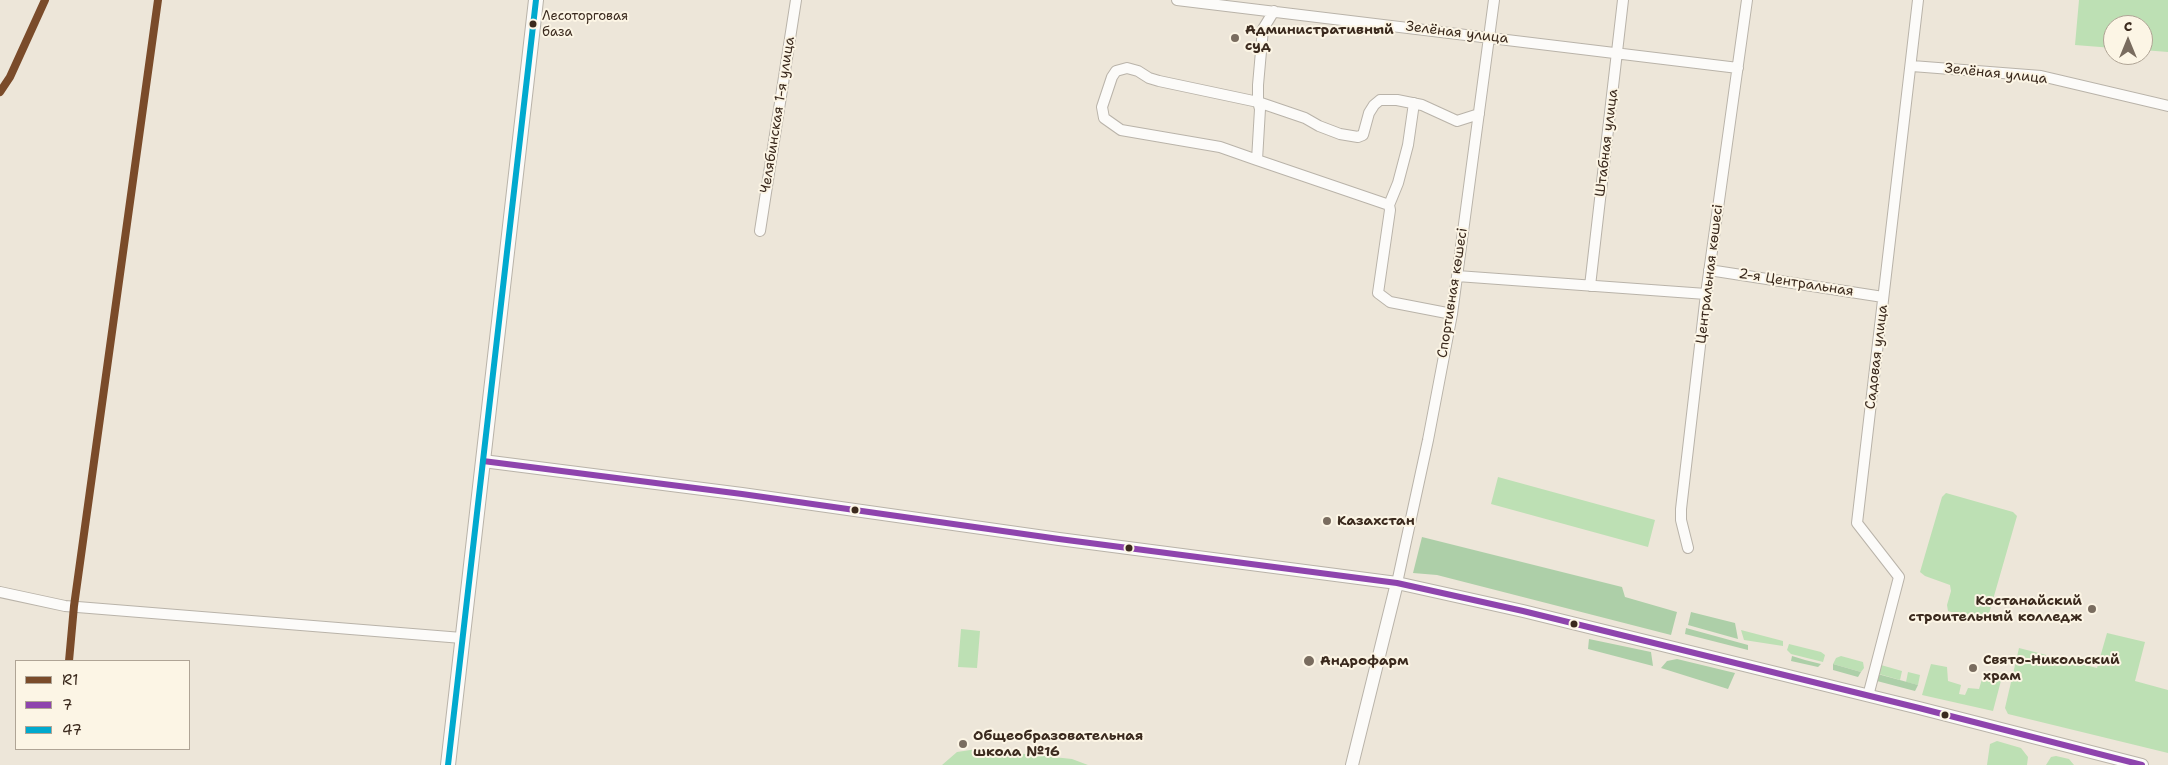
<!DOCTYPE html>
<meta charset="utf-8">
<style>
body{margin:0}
#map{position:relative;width:2168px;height:765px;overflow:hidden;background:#ede6d9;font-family:"Shantell Sans",sans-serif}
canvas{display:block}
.legend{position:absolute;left:15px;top:660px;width:175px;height:90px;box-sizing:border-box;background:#fcf5e5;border:1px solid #afa495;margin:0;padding:6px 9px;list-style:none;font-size:15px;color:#3b2a1e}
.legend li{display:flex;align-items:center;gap:10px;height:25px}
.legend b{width:25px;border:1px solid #afa495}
.north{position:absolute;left:2103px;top:15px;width:50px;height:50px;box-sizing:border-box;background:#fcf5e5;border:1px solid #afa495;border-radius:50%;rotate:0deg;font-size:14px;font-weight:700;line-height:20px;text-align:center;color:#3b2a1e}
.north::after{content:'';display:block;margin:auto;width:18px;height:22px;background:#796c5f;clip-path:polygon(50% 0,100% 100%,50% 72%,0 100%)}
</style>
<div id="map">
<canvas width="2168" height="765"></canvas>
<ul class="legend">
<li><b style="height:6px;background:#7a4b2a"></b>R1</li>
<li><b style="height:6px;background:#8e44ad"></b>7</li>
<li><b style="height:6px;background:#00a9ce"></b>47</li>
</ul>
<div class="north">С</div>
</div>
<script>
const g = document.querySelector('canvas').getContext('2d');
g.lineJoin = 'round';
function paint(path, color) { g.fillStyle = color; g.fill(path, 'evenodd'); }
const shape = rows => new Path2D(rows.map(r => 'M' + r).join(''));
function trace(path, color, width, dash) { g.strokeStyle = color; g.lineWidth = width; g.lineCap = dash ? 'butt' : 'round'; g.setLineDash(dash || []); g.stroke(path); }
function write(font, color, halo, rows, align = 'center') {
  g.font = font + ' "Shantell Sans",sans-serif'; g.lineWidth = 4; g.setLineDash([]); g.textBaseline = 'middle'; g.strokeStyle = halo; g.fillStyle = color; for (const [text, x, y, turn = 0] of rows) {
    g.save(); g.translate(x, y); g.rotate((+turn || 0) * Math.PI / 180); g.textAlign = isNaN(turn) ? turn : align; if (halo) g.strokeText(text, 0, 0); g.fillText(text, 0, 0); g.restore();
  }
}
const green = shape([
 [2079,0,2168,0,2168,52,2143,50,2143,25,2113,25,2113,48,2075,45],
 [1498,477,1655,520,1648,547,1491,504],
 [1946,493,2013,512,2017,516,1988,617,1983,622,1948,611,1947,605,1951,591,1950,585,1925,576,1920,572,1942,497],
 [961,629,980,631,977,668,958,667],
 [1741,630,1783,641,1783,646,1744,640],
 [2107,633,2145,642,2135,681,2168,690,2168,753,2008,714,2005,708,2019,648,2097,668],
 [1789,644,1821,652,1825,655,1823,662,1791,654,1787,650],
 [1841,656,1863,662,1864,668,1861,672,1833,664,1836,658],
 [1931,664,1947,667,1948,681,1961,685,1959,694,1965,695,1968,688,1979,689,1982,679,1993,671,2003,673,1993,711,1922,695],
 [1881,665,1902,671,1900,680,1879,674],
 [1908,672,1920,675,1918,685,1906,682],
 [1997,741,2021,748,2028,757,2027,765,1987,765,1990,744],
 [977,749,1072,759,1088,765,942,765,957,752],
 [2056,756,2069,759,2074,765,2046,765,2051,757]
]);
const forest = shape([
 [1422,537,1622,587,1625,597,1677,612,1671,635,1437,575,1413,573],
 [1691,612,1735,623,1738,639,1688,625],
 [1686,628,1748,645,1748,650,1685,634],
 [1589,639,1651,652,1653,666,1588,649],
 [1792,656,1805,660,1821,664,1818,667,1791,661],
 [1677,659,1735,673,1728,689,1661,668,1667,661],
 [1833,664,1861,672,1858,677,1833,670],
 [1874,673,1918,685,1915,691,1877,681]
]);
const minor = shape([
 [1177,0,1738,68],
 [1274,11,1263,29,1258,85,1258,102,1260,109,1257,160,1389,205,1390,210,1378,293,1390,302,1452,314],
 [1912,66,2041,76,2168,106],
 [1257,160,1220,147,1121,130,1104,118,1102,107,1112,77,1116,71,1127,68,1138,71,1149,78,1159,81,1258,102,1305,118,1319,126,1340,134,1358,137,1363,135,1369,113,1374,105,1380,100,1397,100,1422,105,1457,121,1479,114],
 [1389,205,1398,183,1408,145,1414,103],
 [760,231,796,0],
 [1709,270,1883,297],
 [1457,276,1706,294],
 [1590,286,1623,0],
 [1688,548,1681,520,1681,509,1706,294,1747,0],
 [1397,583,1428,440,1452,314,1494,0],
 [0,592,65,606,462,638],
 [1868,696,1899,577,1857,523,1918,0]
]);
const tertiary = shape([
 [483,461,742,494,1059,539,1397,583,1523,611,1919,708,2142,765],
 [1352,765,1397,583]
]);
const secondary = shape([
 [448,765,536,0]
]);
const bus1 = shape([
 [483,461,742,494,1059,539,1397,583,1523,611,1919,708,2142,765]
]);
const bus2 = shape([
 [448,765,536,0]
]);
const rail1 = shape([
 [0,92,10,77,45,0],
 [69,661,74,606,158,0]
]);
const markers = [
 [533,24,4.5,"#3b2a1e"],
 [1235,38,5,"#796c5f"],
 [855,510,4.5,"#3b2a1e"],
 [1327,521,5,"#796c5f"],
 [1129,548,4.5,"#3b2a1e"],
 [2092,609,5,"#796c5f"],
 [1574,624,4.5,"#3b2a1e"],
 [1309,661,6,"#796c5f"],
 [1973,668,5,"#796c5f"],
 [1945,715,4.5,"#3b2a1e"],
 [963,744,5,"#796c5f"]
];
const busNames = [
 ["Лесоторговая",542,17],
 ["база",542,33]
];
const poiNames = [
 ["Административный",1245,30],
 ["суд",1245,46],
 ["Казахстан",1337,521],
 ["Костанайский",2082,601,"right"],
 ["строительный колледж",2082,617,"right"],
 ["Свято-Никольский",1983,660],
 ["храм",1983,676],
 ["Андрофарм",1320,661],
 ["Общеобразовательная",973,736],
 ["школа №16",973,752]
];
const streetNames = [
 ["Зелёная улица",1457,33,7],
 ["Зелёная улица",1996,74,6],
 ["Челябинская 1-я улица",778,115,-81],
 ["Штабная улица",1607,143,-83],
 ["Центральная көшесі",1710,274,-83],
 ["2-я Центральная",1796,283,9],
 ["Спортивная көшесі",1453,293,-81],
 ["Садовая улица",1877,357,-83]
];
paint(green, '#bde0b4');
paint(forest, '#adcfa8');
trace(minor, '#b9b3a9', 12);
trace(tertiary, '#b9b3a9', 14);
trace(secondary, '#b9b3a9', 16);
trace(minor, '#fcfbf9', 10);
trace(tertiary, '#fcfbf9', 12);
trace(secondary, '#fcfbf9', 14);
trace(bus1, '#8e44ad', 6);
trace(bus2, '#00a9ce', 6);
trace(rail1, '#7a4b2a', 8);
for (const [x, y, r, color] of markers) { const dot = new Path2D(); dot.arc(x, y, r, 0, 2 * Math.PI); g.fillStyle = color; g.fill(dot); trace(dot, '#fcf5e5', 2); }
write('13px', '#3b2a1e', '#fcf5e5', busNames, 'left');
write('bold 14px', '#3b2a1e', '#fcf5e5', poiNames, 'left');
write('14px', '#3b2a1e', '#fcf5e5', streetNames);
</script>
